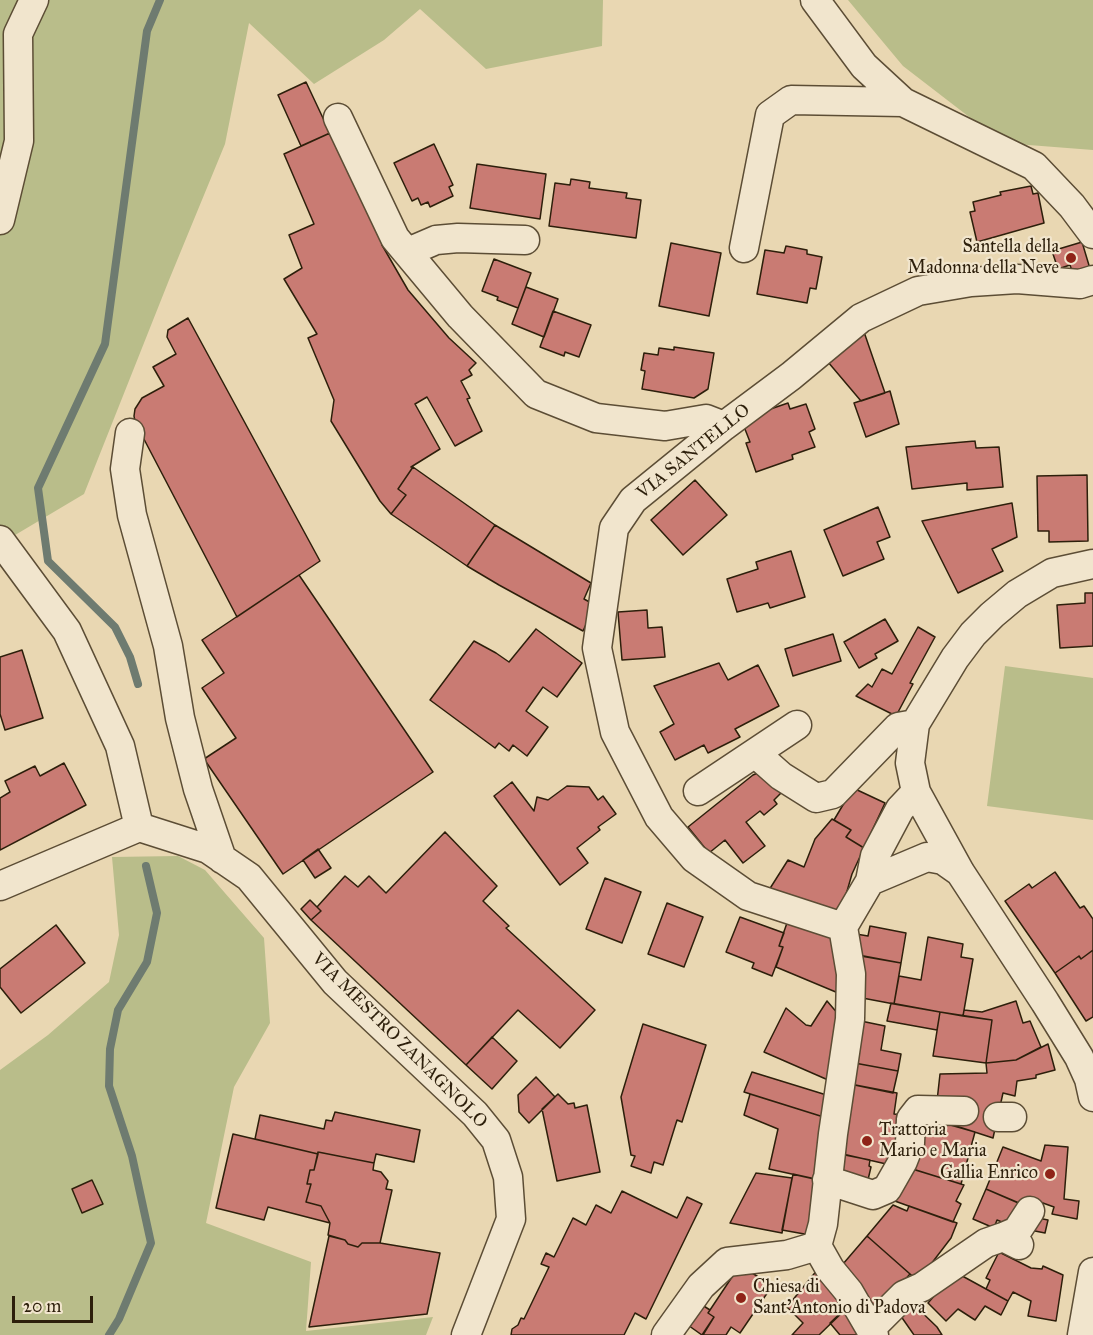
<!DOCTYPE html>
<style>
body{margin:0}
#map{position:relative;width:1093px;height:1335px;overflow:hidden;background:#e9d7b2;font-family:"IM FELL Great Primer",serif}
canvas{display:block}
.scale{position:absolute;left:12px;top:1296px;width:81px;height:27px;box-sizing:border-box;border:3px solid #2d1f0b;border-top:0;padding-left:8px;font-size:18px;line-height:21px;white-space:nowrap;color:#2d1f0b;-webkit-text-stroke:4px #f1e5cd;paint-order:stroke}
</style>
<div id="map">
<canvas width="1093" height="1335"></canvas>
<div class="scale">20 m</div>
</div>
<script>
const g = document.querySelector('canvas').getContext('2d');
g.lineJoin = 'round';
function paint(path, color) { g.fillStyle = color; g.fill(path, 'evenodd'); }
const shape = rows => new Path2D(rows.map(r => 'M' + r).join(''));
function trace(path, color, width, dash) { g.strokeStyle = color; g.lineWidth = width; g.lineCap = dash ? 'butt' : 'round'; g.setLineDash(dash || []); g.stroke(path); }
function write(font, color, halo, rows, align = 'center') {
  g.font = font + ' "IM FELL Great Primer",serif'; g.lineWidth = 4.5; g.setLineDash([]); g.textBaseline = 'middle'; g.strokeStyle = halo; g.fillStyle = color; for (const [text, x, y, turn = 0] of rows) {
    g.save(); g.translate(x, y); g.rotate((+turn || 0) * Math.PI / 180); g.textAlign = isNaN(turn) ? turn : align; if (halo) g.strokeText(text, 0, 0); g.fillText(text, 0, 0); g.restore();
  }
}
const green = shape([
 [0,0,603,0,602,46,486,69,420,9,384,40,314,84,249,23,225,144,169,280,84,494,0,544],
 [848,0,1093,0,1093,150,1003,143,903,66],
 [1005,666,1093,678,1093,820,987,806],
 [178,856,205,870,264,938,270,1023,234,1087,206,1223,311,1262,306,1331,433,1317,426,1335,0,1335,0,1070,48,1035,109,982,119,935,112,857]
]);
const stream = shape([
 [138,684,130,657,115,627,48,561,38,488,105,344,147,31,160,0],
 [109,1335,119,1319,151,1243,132,1156,109,1086,110,1049,118,1010,147,962,157,913,146,866]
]);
const building = shape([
 [306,82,330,133,301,146,278,95,306,82],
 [330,133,385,244,382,245,408,290,449,338,476,363,469,370,472,375,461,381,470,398,467,399,482,431,455,446,427,397,415,404,440,449,411,467,413,467,398,489,406,495,391,514,380,501,331,421,334,400,308,338,317,334,284,279,302,268,289,235,314,224,284,154,330,133],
 [434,144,453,185,449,187,453,196,430,207,428,202,421,205,418,198,412,201,394,163,434,144],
 [477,164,546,174,540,219,470,208,477,164],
 [571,179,590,182,589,188,627,193,626,198,641,200,636,238,549,226,555,183,570,185,571,179],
 [1031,186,1033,194,1038,193,1044,223,977,242,970,212,975,211,973,202,1001,195,1000,192,1031,186],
 [1082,242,1091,272,1074,277,1070,265,1058,269,1052,251,1082,242],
 [671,243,721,253,709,316,659,306,671,243],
 [786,246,807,250,807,254,822,257,816,289,810,288,807,303,757,294,765,250,784,253,786,246],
 [494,259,531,273,518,308,497,300,498,297,482,291,494,259],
 [526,287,558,299,544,337,512,324,526,287],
 [553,311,591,325,579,357,565,352,564,356,540,347,553,311],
 [188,318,320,561,237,617,135,422,134,416,135,409,142,398,164,386,153,367,176,354,167,337,168,330,188,318],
 [863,329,885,393,861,401,828,362,863,329],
 [674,347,714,353,708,389,694,398,642,389,645,371,641,370,644,353,658,355,659,348,674,350,674,347],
 [890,391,899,424,866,437,854,403,890,391],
 [788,403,790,409,806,404,815,429,809,432,815,447,792,455,793,459,756,472,746,443,750,442,743,424,756,414,788,403],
 [975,441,976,448,999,447,1003,487,967,490,967,483,912,489,906,447,975,441],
 [413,467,495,525,467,566,391,514,406,495,398,489,413,467],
 [1087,475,1088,541,1049,542,1049,531,1038,531,1037,476,1087,475],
 [695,480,727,515,683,555,651,520,695,480],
 [1012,503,1017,537,992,549,1003,571,958,593,922,521,1012,503],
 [878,507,890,537,877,542,884,559,843,576,824,530,878,507],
 [495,525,591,583,584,599,595,605,583,631,499,585,467,566,495,525],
 [791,551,805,597,770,608,768,603,737,612,727,579,758,569,756,562,791,551],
 [299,575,433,772,283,874,204,759,236,738,202,688,224,673,202,640,299,575],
 [1085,593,1093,593,1093,646,1060,648,1057,605,1085,603,1085,593],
 [647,610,648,628,662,627,665,657,622,660,618,612,647,610],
 [885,619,898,641,875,654,877,658,859,668,844,642,885,619],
 [918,627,935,637,910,683,913,684,896,716,856,696,868,684,872,687,882,669,892,674,918,627],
 [536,629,582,663,557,697,543,687,526,711,548,727,527,756,513,745,509,751,499,743,495,748,430,700,474,641,496,653,509,662,536,629],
 [833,634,841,661,793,676,785,649,833,634],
 [22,650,43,718,5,730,0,714,0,657,22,650],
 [719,663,728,680,758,665,779,706,735,729,740,737,708,753,704,745,675,760,660,732,674,724,654,686,719,663],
 [64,763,86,805,0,850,0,798,10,792,5,781,35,766,40,776,64,763],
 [760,772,786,788,774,800,777,804,764,815,760,811,746,822,765,846,743,863,725,840,709,853,688,827,753,775,760,772],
 [512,782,534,811,537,797,548,800,567,786,589,787,598,800,603,796,616,814,598,827,600,830,577,848,588,863,560,885,494,796,512,782],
 [853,788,885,803,864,848,846,837,851,830,834,820,853,788],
 [832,819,851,830,846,837,864,848,852,874,843,905,832,914,769,890,788,860,804,867,815,839,832,819],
 [445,832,497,886,483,901,509,926,506,928,595,1010,560,1048,518,1010,466,1065,311,920,321,911,317,907,345,876,358,887,369,876,386,893,445,832],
 [318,849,331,868,315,878,303,860,318,849],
 [1055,872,1080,908,1084,906,1093,919,1093,950,1081,959,1079,956,1055,973,1005,901,1029,884,1032,888,1055,872],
 [605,878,641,892,622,943,586,929,605,878],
 [310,900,321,911,311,920,301,909,310,900],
 [667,903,703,917,684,967,648,954,667,903],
 [740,917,784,933,779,946,783,947,772,976,752,968,754,963,726,952,740,917],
 [788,920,834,939,843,995,776,967,783,947,779,946,788,920],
 [56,925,85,963,21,1013,0,987,0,969,56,925],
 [870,926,906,933,901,963,853,954,856,934,868,936,870,926],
 [928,937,963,944,961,957,973,959,963,1016,894,1004,899,976,921,980,928,937],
 [1093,950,1093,1017,1086,1021,1055,973,1079,956,1081,959,1093,950],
 [855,955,901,963,894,1004,857,997,855,955],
 [827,1001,845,1022,835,1083,764,1052,786,1008,806,1025,811,1026,827,1001],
 [1016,1001,1023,1023,1030,1021,1041,1047,1016,1060,986,1063,992,1020,963,1016,964,1010,982,1012,1016,1001],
 [891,1003,940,1012,937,1030,887,1021,891,1003],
 [940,1012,992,1020,986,1063,933,1056,940,1012],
 [856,1020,885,1026,881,1050,901,1054,898,1071,849,1062,856,1020],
 [643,1024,706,1045,682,1122,677,1120,663,1165,654,1162,651,1173,631,1166,635,1156,631,1155,621,1097,643,1024],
 [492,1037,517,1061,492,1089,466,1065,492,1037],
 [1048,1044,1055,1070,1036,1075,1036,1078,1017,1081,1015,1096,1003,1093,993,1138,950,1124,937,1101,940,1074,987,1073,986,1063,1016,1060,1048,1044],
 [849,1062,898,1071,893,1093,845,1083,849,1062],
 [752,1072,833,1097,830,1119,744,1092,752,1072],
 [536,1077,555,1097,529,1123,519,1112,518,1095,536,1077],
 [845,1083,897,1093,894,1114,903,1115,895,1166,834,1152,845,1083],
 [558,1094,568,1104,574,1103,575,1108,587,1105,600,1172,557,1181,542,1109,558,1094],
 [750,1094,830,1119,819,1180,769,1169,778,1129,744,1115,750,1094],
 [335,1112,420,1130,414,1162,376,1154,374,1163,318,1152,318,1154,255,1139,260,1115,324,1129,326,1120,332,1121,335,1112],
 [919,1116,975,1132,961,1184,909,1168,919,1116],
 [233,1134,318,1154,314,1170,310,1170,307,1184,311,1184,306,1202,321,1206,330,1223,268,1207,264,1220,216,1208,233,1134],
 [1045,1145,1068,1147,1064,1199,1079,1201,1077,1219,1052,1214,1054,1207,1029,1198,1026,1206,986,1189,1003,1147,1041,1161,1045,1145],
 [318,1152,374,1163,373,1170,381,1172,388,1181,386,1189,392,1190,380,1243,362,1243,358,1247,348,1244,345,1240,328,1235,330,1223,321,1206,306,1202,311,1184,307,1184,310,1170,314,1170,318,1152],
 [835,1153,870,1160,869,1166,871,1167,867,1184,832,1168,835,1153],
 [903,1166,964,1185,956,1201,961,1204,953,1222,892,1200,903,1166],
 [756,1173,792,1178,782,1233,730,1223,756,1173],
 [793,1174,820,1180,810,1235,782,1230,793,1174],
 [92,1180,103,1204,82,1213,72,1189,92,1180],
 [986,1189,1023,1205,1014,1227,997,1220,994,1228,973,1219,986,1189],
 [622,1191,677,1218,687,1197,702,1204,646,1319,635,1313,624,1335,511,1335,512,1329,518,1325,521,1318,524,1319,549,1267,541,1264,546,1253,554,1257,573,1218,586,1225,596,1205,611,1213,622,1191],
 [893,1205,907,1211,909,1206,957,1223,951,1238,918,1281,867,1236,893,1205],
 [1033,1217,1048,1220,1045,1233,1030,1230,1033,1217],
 [329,1236,345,1240,348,1244,358,1247,362,1243,380,1243,440,1253,427,1314,309,1327,329,1236],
 [867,1236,910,1274,874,1315,837,1271,867,1236],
 [999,1252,1031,1268,1042,1269,1043,1266,1063,1275,1056,1321,1028,1316,1031,1301,1013,1292,1008,1301,986,1289,990,1280,986,1278,999,1252],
 [740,1265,772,1286,740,1333,731,1327,726,1335,703,1335,714,1317,708,1313,740,1265],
 [818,1269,850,1305,819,1335,792,1335,803,1323,787,1307,818,1269],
 [955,1272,1008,1301,1001,1315,985,1306,975,1320,958,1309,946,1321,928,1303,955,1272],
 [909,1300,937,1327,942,1335,914,1335,898,1312,909,1300],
 [699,1303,710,1310,708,1313,714,1317,702,1335,685,1323,699,1303],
 [849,1305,867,1335,840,1335,830,1323,849,1305]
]);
const minor = shape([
 [815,0,864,66,903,102,1034,166,1072,206,1093,234],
 [338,118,395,238,460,316,536,394,596,418,665,426,706,419,724,426],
 [0,220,19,141,18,34,34,0],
 [744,248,770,115,791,100,903,102],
 [408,252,436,240,458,238,525,240],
 [130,433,125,469,132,515,168,646,180,718,198,789,222,859],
 [0,540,67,631,120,746,139,827],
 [1093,564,1052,573,1017,594,992,615,973,634,955,658,915,724,910,763,916,792,960,872,1045,1002,1079,1057,1089,1079,1093,1097],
 [755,753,781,776,816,798,833,794,898,727,915,724],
 [698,791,797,725],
 [870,881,927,857,943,860,960,872],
 [0,886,139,827,208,849,249,877,335,982,475,1114,496,1140,508,1177,511,1219,466,1335],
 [843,927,748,896,694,858,659,817,615,732,597,648,614,528,633,500,724,426,791,376,861,318,918,291,971,282,1017,279,1080,284,1093,280],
 [998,1117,1012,1117],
 [827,1180,873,1195,887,1189,903,1161,910,1143,911,1119,918,1110,964,1111],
 [1003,1237,1017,1231,1030,1211],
 [817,1246,823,1224,833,1134,850,1019,851,974,843,927,870,881,875,856,900,809,916,792],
 [817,1246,830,1269,849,1292,874,1335],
 [871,1328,904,1295,922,1287,986,1243,1003,1237,1019,1245],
 [666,1335,701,1286,727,1262,787,1255,817,1246],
 [1082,1335,1093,1272]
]);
const markers = [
 [1071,258,6,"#8f2418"],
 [867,1141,6,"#8f2418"],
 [1050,1174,6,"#8f2418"],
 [741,1298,6,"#8f2418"]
];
const poiNames = [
 ["Santella della",1059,248],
 ["Madonna della Neve",1059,269],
 ["Trattoria",879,1131,"left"],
 ["Mario e Maria",879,1152,"left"],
 ["Gallia Enrico",1038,1174],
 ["Chiesa di",753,1288,"left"],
 ["Sant'Antonio di Padova",753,1309,"left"]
];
const streetNames = [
 ["VIA SANTELLO",694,452,-39],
 ["VIA MESTRO ZANAGNOLO",399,1041,45]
];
paint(green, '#b9bd8a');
trace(stream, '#6e7b70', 8);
paint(building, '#c97b73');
trace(building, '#2d1f0b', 1.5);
trace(minor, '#5c4d35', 31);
trace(minor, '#f1e5cd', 28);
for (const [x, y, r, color] of markers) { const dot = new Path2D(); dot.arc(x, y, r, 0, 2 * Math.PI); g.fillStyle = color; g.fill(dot); trace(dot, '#f1e5cd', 2); }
write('18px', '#2d1f0b', '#f1e5cd', poiNames, 'right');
write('18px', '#2d1f0b', '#f1e5cd', streetNames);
</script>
